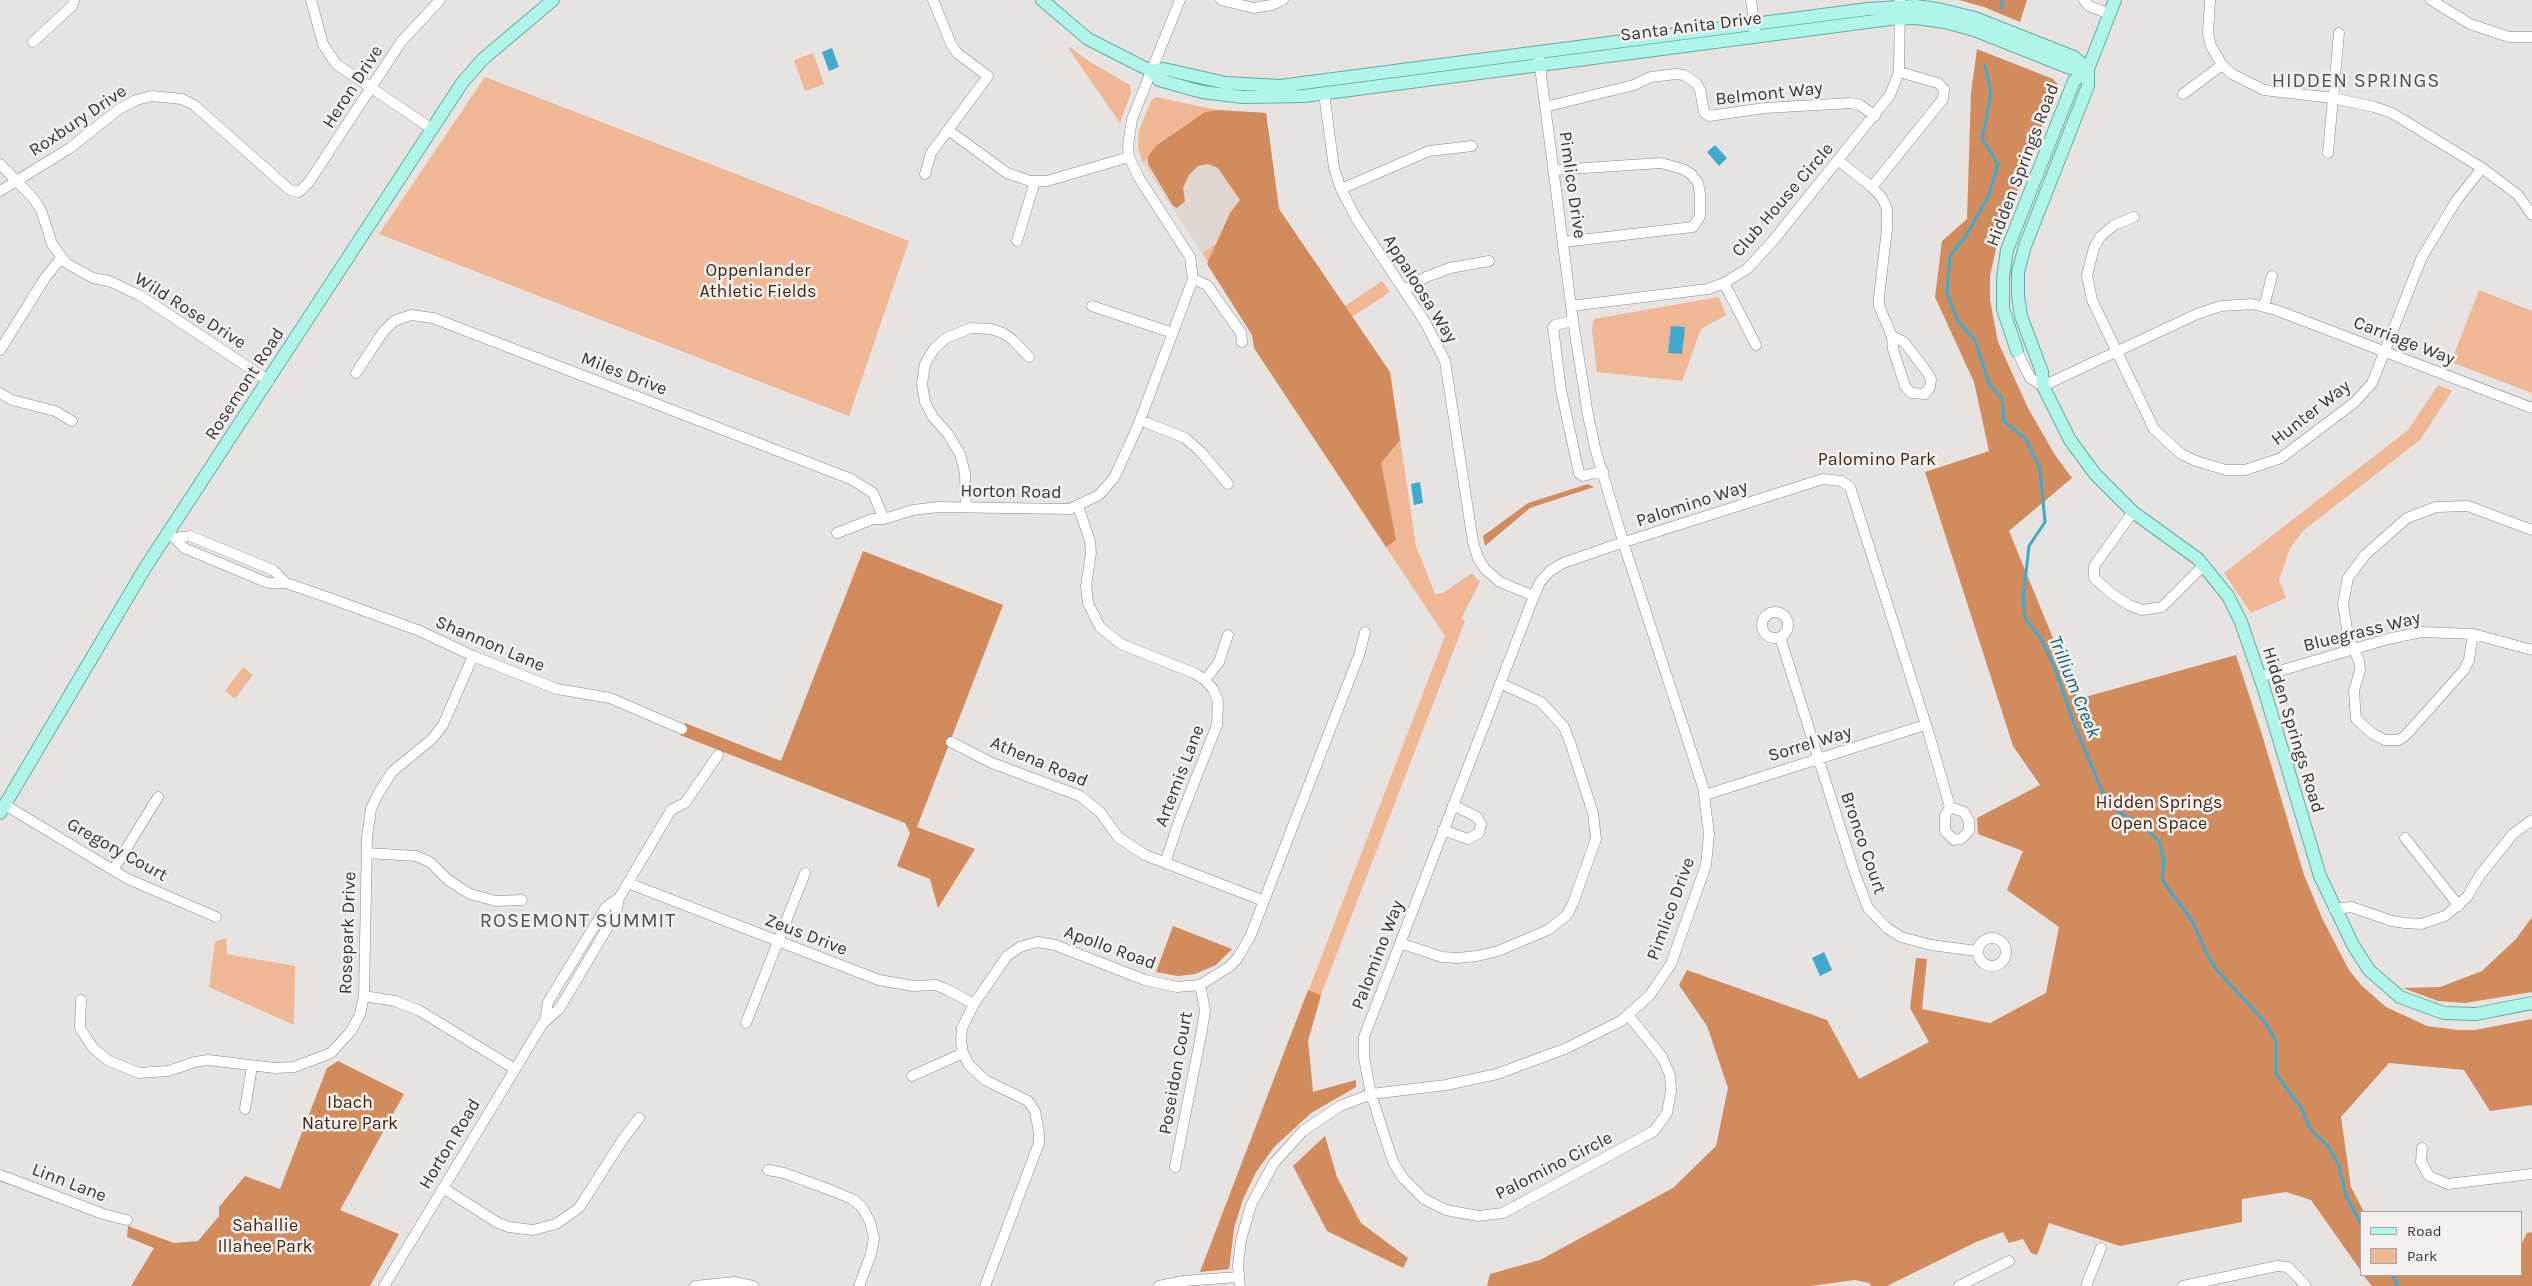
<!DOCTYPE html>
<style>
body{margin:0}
#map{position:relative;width:2532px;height:1286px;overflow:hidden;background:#e6e3e1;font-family:Karla,sans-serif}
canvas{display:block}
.legend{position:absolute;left:2360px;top:1211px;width:162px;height:65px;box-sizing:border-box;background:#f3f0ee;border:1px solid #a7a5a4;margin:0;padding:6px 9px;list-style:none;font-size:15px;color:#363534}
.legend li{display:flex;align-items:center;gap:10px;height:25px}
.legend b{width:25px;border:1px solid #a7a5a4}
</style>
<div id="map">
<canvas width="2532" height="1286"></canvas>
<ul class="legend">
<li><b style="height:6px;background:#aff5e9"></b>Road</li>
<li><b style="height:14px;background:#efb794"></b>Park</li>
</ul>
</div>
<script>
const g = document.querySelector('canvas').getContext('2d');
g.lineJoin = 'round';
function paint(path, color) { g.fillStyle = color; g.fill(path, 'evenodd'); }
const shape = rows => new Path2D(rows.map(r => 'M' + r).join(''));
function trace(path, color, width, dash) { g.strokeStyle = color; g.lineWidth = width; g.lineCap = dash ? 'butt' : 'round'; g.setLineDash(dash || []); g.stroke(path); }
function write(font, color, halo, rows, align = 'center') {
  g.font = font + ' Karla,sans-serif'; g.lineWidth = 5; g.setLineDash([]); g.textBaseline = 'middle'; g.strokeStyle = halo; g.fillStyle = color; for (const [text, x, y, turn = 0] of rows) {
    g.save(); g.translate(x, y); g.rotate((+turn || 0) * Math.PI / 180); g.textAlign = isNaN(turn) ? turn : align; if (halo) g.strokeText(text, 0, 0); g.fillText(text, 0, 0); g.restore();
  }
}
const built = shape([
 [1210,117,1270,208,1202,253,1142,162]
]);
const green = shape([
 [1070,47,1090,62,1130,85,1131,93,1120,123,1068,48],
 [813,53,824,84,805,91,794,60],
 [485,77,909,241,849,416,379,234],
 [1156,97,1217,110,1266,113,1279,209,1345,306,1382,281,1390,292,1352,317,1390,372,1416,546,1435,594,1443,593,1472,573,1480,582,1461,619,1465,621,1321,995,1308,1041,1313,1092,1356,1080,1356,1087,1311,1113,1274,1147,1256,1172,1243,1199,1234,1228,1229,1269,1200,1272,1445,636,1254,348,1258,337,1202,253,1270,208,1210,117,1142,162,1138,147,1139,131,1151,101],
 [2479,290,2532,311,2532,393,2451,362],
 [1719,297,1726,315,1701,329,1682,381,1597,372,1592,330,1594,319],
 [2438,385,2452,391,2420,440,2304,530,2290,548,2279,580,2286,598,2251,613,2224,573,2408,430],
 [243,667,253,675,235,699,225,691],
 [226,938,227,954,295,966,294,1025,209,987,215,942]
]);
const forest = shape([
 [1959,0,2027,0,2020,22,1984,7],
 [1977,49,2053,79,2058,85,1997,244,1990,276,1990,300,1998,342,2028,408,2055,455,2072,478,2009,531,2078,699,2236,655,2263,738,2304,875,2322,918,2349,970,2361,985,2386,1007,2427,1026,2458,1030,2475,1030,2532,1019,2532,1105,2490,1111,2464,1070,2389,1063,2341,1117,2351,1187,2364,1212,2361,1212,2361,1271,2311,1200,2286,1192,2242,1199,2242,1222,2120,1246,2049,1223,2037,1255,2031,1253,2023,1239,2009,1243,2003,1232,1976,1242,1887,1286,1871,1286,1869,1283,1855,1280,1810,1286,1487,1286,1490,1274,1540,1260,1673,1188,1716,1146,1728,1088,1707,1026,1679,985,1687,970,1827,1020,1859,1079,1929,1042,1910,1008,1916,958,1927,959,1922,1009,1990,1023,2046,993,2059,927,2007,890,2023,851,1978,834,1977,818,2040,785,2013,746,1925,472,1989,451,1974,382,1935,297,1942,241,1967,219,1971,93],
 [1217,110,1266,113,1279,209,1390,372,1400,440,1381,463,1396,540,1386,547,1254,348,1252,335,1207,264,1230,213,1240,200,1218,168,1208,164,1198,166,1189,175,1183,188,1185,201,1177,208,1173,206,1148,164,1148,156,1156,146,1205,112],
 [1588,484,1594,487,1530,508,1485,546,1483,536,1528,503],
 [863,551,1003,605,917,827,975,849,938,908,930,879,897,866,910,833,905,823,680,735,685,723,781,761],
 [2532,917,2532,992,2465,1003,2438,1001,2403,988,2440,987,2482,971,2516,939],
 [1173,926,1232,949,1216,965,1195,974,1178,976,1156,972],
 [1308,990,1321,995,1308,1041,1313,1092,1356,1080,1356,1087,1311,1113,1274,1147,1256,1172,1243,1199,1234,1228,1229,1269,1200,1272],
 [338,1061,404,1094,340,1210,399,1234,370,1286,131,1286,154,1248,127,1237,128,1226,174,1243,198,1241,219,1216,219,1207,245,1176,280,1189,327,1068],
 [1325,1136,1337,1177,1361,1223,1408,1258,1403,1268,1327,1231,1293,1166],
 [2532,1232,2532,1286,2372,1286,2363,1275,2521,1275,2521,1245,2527,1233]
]);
const water = shape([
 [832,48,839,67,829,71,822,52],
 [1715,145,1727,158,1719,166,1707,152],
 [1671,326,1685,327,1682,354,1668,353],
 [1420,482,1423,503,1414,505,1411,484],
 [1824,952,1832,970,1820,976,1812,958]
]);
const stream = shape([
 [2001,8,2003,0],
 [1985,66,1991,93,1982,139,1998,164,1989,195,1966,236,1950,256,1947,294,1958,321,1975,340,1989,384,2002,398,2004,421,2026,439,2040,469,2045,522,2029,546,2023,599,2025,618,2040,637,2054,666,2075,726,2105,798,2120,813,2139,823,2159,841,2164,860,2162,880,2193,922,2205,950,2215,968,2265,1022,2276,1041,2276,1074,2300,1106,2311,1130,2327,1145,2339,1165,2346,1196,2361,1224],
 [2392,1275,2398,1286]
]);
const minor = shape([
 [311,0,323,44,336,64,432,129],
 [1221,0,1253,8,1272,5,1283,0],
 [1751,0,1755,30],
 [2084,0,2089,6,2110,14],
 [2210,0,2208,34,2211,46,2222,65,2232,74,2264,90,2333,98,2374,107,2392,113,2482,168,2518,195,2532,215],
 [2431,0,2470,24,2509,37,2532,37],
 [33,42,72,6,74,0],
 [1324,93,1334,168,1341,189,1356,218,1425,322,1445,361,1473,542,1478,558,1485,569,1500,582,1534,596],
 [2183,94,2222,65],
 [1545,107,1634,85,1651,77,1676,74,1684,75,1696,83,1700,90,1704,112,1709,116,1765,108,1851,103,1860,105,1875,116],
 [948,130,1007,173,1030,181,1047,181,1129,157],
 [2328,153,2339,33],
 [1839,161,1872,187,1882,198,1887,209,1887,229,1879,297,1879,306,1892,336],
 [0,164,33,198,41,210,52,244,66,263,93,278,109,281,141,296,269,381],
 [1554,170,1661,163,1683,169,1691,174,1698,183,1700,194,1700,216,1693,227,1563,242],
 [925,174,931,153,988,76,957,53,951,44,933,0],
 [1872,187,1943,99,1944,89,1938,83,1899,72],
 [1341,189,1429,151,1472,146],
 [0,191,70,148,119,109,136,100,152,96,182,99,194,105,290,190,299,192,309,182,401,42,440,0],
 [2134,217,2114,225,2100,237,2094,248,2087,275,2092,300,2154,429,2181,454,2196,461,2226,470,2245,470,2281,458,2355,402,2372,383,2422,257,2456,201,2482,168],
 [1017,241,1035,181],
 [1193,279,1207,285,1241,333,1242,342],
 [1724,283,1756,345],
 [1405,290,1426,277,1450,268,1489,261],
 [1092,306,1173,333],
 [1571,306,1708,289,1724,283,1747,269,1772,242,1890,95,1899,72,1900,0],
 [2264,306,2272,276],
 [1573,321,1555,325,1553,327,1561,390,1579,473,1583,476,1603,471],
 [1892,336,1904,342,1927,372,1931,379,1930,387,1925,394,1911,393,1905,386,1893,349,1892,336],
 [0,350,45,278,61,258],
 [2017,351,2030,378,2043,386,2197,314,2221,306,2252,304,2276,310,2532,408],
 [356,373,383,332,394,321,411,315,433,318,851,479,873,493,884,519],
 [0,393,12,400,55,411,72,421],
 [1140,420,1185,438,1201,452,1228,484],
 [1078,506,1090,541,1091,553,1086,586,1088,603,1100,627,1121,644,1194,673,1205,680,1213,689,1218,701,1217,725,1179,821,1165,863],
 [966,507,965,473,960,454,948,434,933,417,925,402,922,384,925,364,934,349,946,338,971,328,991,329,1003,333,1013,340,1029,357],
 [2133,512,2094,566,2094,578,2112,594,2129,605,2142,610,2162,607,2204,565],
 [837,533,873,519,884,519,913,510,938,507,1070,509,1099,495,1114,478,1137,428,1193,279,1190,257,1139,178,1129,157,1128,146,1132,119,1180,0],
 [167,534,175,538,184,548,268,583,286,583,321,595,420,631,473,656,557,689,610,698,682,729],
 [175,538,190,536,273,570,286,583],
 '1762 625a13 13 0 1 1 26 0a13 13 0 1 1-26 0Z',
 [2473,634,2469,660,2464,670,2406,735,2399,740,2385,740,2373,734,2356,719,2354,691,2360,670,2359,661,2348,636,2343,604,2348,578,2365,555,2407,518,2436,507,2468,506,2532,530],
 [1780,637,1855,874,1868,908,1887,928,1901,937,1931,945,1977,951],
 [2259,677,2388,639,2421,632,2473,634,2532,650],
 [1205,680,1219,662,1228,635],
 [951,742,992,763,1080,796,1100,812,1118,837,1145,855,1264,901],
 [1705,795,1925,725],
 [5,805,128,879,216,917],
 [1443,830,1468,839,1479,833,1481,824,1477,817,1453,805],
 [2405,838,2459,906],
 [367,853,416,856,430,862,448,880,470,894,496,901,522,900],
 [113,870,158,797],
 [628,883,879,980,913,986,935,985,946,989,974,1004],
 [2334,909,2351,907,2392,921,2405,923,2421,924,2445,916,2467,897,2480,875,2513,834,2532,820],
 '1978 952a14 14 0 1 1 28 0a14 14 0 1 1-28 0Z',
 [1400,943,1442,957,1458,958,1477,956,1498,951,1548,930,1567,915,1573,903,1596,839,1593,813,1571,745,1564,727,1541,702,1500,683],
 [364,996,395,1001,420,1011,515,1069],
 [81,1000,80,1028,93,1048,109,1061,139,1073,168,1071,195,1062,208,1060,275,1068,294,1067,331,1053,351,1031,360,1014,364,996,367,837,371,809,378,794,392,772,432,739,443,725,473,656],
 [1629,1016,1662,1057,1670,1075,1671,1091,1667,1113,1654,1131,1503,1213,1478,1216,1446,1210,1424,1199,1403,1178,1393,1162,1371,1094,1364,1058,1364,1037,1534,596,1540,582,1550,571,1563,563,1615,545,1823,479,1841,481,1850,487,1928,731,1950,807,1945,816,1945,831,1954,840,1961,839,1969,831,1969,821,1964,812,1950,807],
 [545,1021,548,1002,606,907,619,898],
 [746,1023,805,873],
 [912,1076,963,1053],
 [245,1109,252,1066],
 [2422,1148,2421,1162,2429,1176,2448,1184,2532,1174],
 [1175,1167,1202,1030,1205,1010,1200,985],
 [768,1170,784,1173,833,1191,852,1199,862,1207,870,1222,874,1238,871,1254,859,1286],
 [0,1175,103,1214,127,1220],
 [443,1188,498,1223,509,1227,533,1230,556,1224,579,1208,623,1139,639,1118],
 [384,1286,543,1023,559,1009,570,991,616,913,619,898,671,810,685,803,718,755],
 [695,1286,734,1282,753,1286],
 [985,1286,1039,1143,1039,1133,1035,1111,1028,1101,985,1080,969,1065,963,1053,961,1041,962,1028,974,1004,1007,956,1020,947,1037,942,1055,945,1145,980,1177,987,1200,985,1229,967,1237,959,1250,937,1359,655,1365,632],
 [1159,1286,1184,1281,1238,1277],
 [1240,1286,1238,1265,1241,1240,1251,1205,1274,1163,1303,1131,1340,1106,1371,1094,1446,1085,1497,1074,1567,1048,1621,1021,1650,995,1671,964,1706,865,1709,834,1703,787,1626,551,1595,448,1588,415,1573,321,1539,59],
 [1959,1286,2009,1261],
 [2086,1286,2101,1248],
 [2183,1286,2277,1266,2288,1267,2306,1286]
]);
const major = shape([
 [1042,0,1088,39,1151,71,1159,80,1202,92,1243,97,1304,96,1890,19,1916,18,1945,22,1974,30,2070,68,2088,69],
 [2088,69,2088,86,2025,246,2018,272,2018,296,2021,316,2042,372,2043,386,2070,440,2095,474,2133,512,2198,559,2228,596,2241,622,2264,689,2320,876,2353,945,2369,970,2400,997,2444,1013,2476,1014,2532,1003],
 [1151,71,1164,69,1226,83,1280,86,1868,9,1915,6,1938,9,1975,18,2074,57,2088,69],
 [2017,351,2003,309,2003,278,2007,250,2074,81,2088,69,2115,0],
 [0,813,145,568,462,83,483,59,553,0]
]);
const streetNames = [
 ["Santa Anita Drive",1691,27,-7],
 ["Heron Drive",353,87,-57],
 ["Belmont Way",1769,94,-6],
 ["Roxbury Drive",78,121,-34],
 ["Hidden Springs Road",2023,165,-69],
 ["Pimlico Drive",1572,185,82],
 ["Club House Circle",1783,200,-49],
 ["Appaloosa Way",1420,289,58],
 ["Wild Rose Drive",190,311,32],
 ["Carriage Way",2404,341,21],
 ["Miles Drive",624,374,21],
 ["Rosemont Road",245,384,-57],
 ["Hunter Way",2311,413,-38],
 ["Horton Road",1011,492,1],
 ["Palomino Way",1692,504,-18],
 ["Bluegrass Way",2362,632,-14],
 ["Shannon Lane",490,644,23],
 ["Hidden Springs Road",2293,730,73],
 ["Sorrel Way",1810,744,-17],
 ["Athena Road",1039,762,23],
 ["Artemis Lane",1180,776,-69],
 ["Bronco Court",1863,843,71],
 ["Gregory Court",117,850,29],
 ["Pimlico Drive",1671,909,-70],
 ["Rosepark Drive",348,933,-88],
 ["Zeus Drive",806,935,21],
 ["Apollo Road",1110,948,20],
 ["Palomino Way",1378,955,-69],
 ["Poseidon Court",1176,1073,-80],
 ["Horton Road",450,1144,-59],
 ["Palomino Circle",1554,1166,-27],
 ["Linn Lane",69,1183,21]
];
const parkNames = [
 ["Oppenlander",758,271],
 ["Athletic Fields",758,292],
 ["Palomino Park",1877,460],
 ["Hidden Springs",2159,803],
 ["Open Space",2159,824],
 ["Ibach",350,1103],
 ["Nature Park",350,1124],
 ["Sahallie",265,1226],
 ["Illahee Park",265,1247]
];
const waterNames = [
 ["Trillium Creek",2074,687,68]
];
const quarterNames = [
 ["HIDDEN SPRINGS",2356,81],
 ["ROSEMONT SUMMIT",578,921]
];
paint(built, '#e0d6cf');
paint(green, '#efb794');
paint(forest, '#d28b5c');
paint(water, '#40a9cd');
trace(stream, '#40a9cd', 3);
trace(minor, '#8b8886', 11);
trace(major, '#62aea1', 14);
trace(minor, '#fff', 10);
trace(major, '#aff5e9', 12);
write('18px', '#363534', '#f3f0ee', streetNames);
write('18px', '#442612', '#f3f0ee', parkNames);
write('italic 19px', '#065e77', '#f3f0ee', waterNames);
g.letterSpacing = '1px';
write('20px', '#524f4d', '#f3f0ee', quarterNames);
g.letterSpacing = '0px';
</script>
